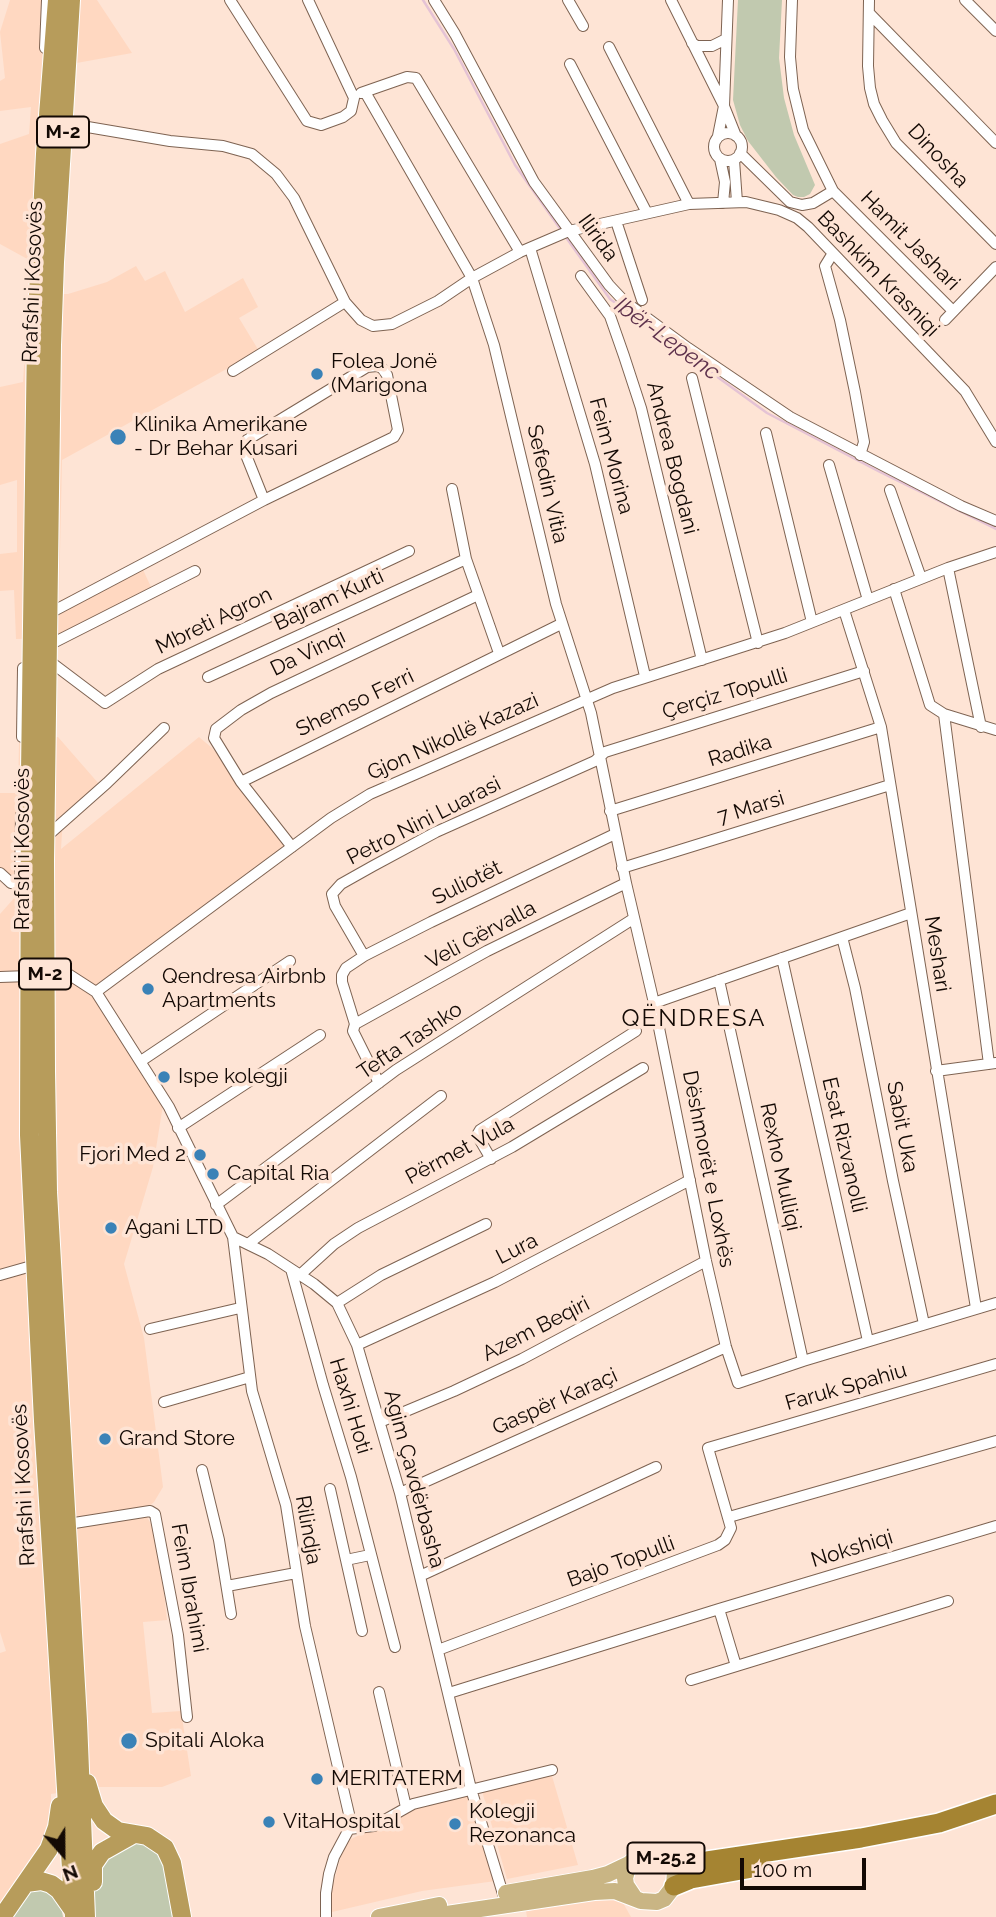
<!DOCTYPE html>
<meta charset="utf-8">
<style>
body{margin:0}
#map{position:relative;width:996px;height:1917px;overflow:hidden;background:#fee4d5;font-family:Raleway,sans-serif}
canvas{display:block}
.north{position:absolute;left:28px;top:1819px;width:70px;height:70px;-webkit-text-stroke:5px #fee4d5;paint-order:stroke;rotate:159deg;font-size:19px;font-weight:700;line-height:28px;text-align:center;color:#130904}
.north::after{content:'';display:block;margin:auto;width:24px;height:32px;background:#130904;clip-path:polygon(50% 0,100% 100%,50% 72%,0 100%)}
.scale{position:absolute;left:740px;top:1858px;width:126px;height:32px;box-sizing:border-box;border:4px solid #130904;border-top:0;padding-left:9px;font-size:21px;line-height:24px;white-space:nowrap;color:#130904;-webkit-text-stroke:5px #fee4d5;paint-order:stroke}
</style>
<div id="map">
<canvas width="996" height="1917"></canvas>
<div class="north">N</div>
<div class="scale">100 m</div>
</div>
<script>
const g = document.querySelector('canvas').getContext('2d');
g.lineJoin = 'round';
function paint(path, color) { g.fillStyle = color; g.fill(path, 'evenodd'); }
const shape = rows => new Path2D(rows.map(r => 'M' + r).join(''));
function trace(path, color, width, dash) { g.strokeStyle = color; g.lineWidth = width; g.lineCap = dash ? 'butt' : 'round'; g.setLineDash(dash || []); g.stroke(path); }
function write(font, color, halo, rows, align = 'center') {
  g.font = font + ' Raleway,sans-serif'; g.lineWidth = 7; g.setLineDash([]); g.textBaseline = 'middle'; g.strokeStyle = halo; g.fillStyle = color; for (const [text, x, y, turn = 0] of rows) {
    g.save(); g.translate(x, y); g.rotate((+turn || 0) * Math.PI / 180); g.textAlign = isNaN(turn) ? turn : align; if (halo) g.strokeText(text, 0, 0); g.fillText(text, 0, 0); g.restore();
  }
}
const built = shape([
 [10,0,97,0,132,53,60,66,47,294,68,294,107,282,136,266,145,281,165,271,185,312,243,278,258,307,239,318,259,351,62,460,59,601,139,561,151,587,60,638,16,639,14,590,0,591,0,554,17,552,17,480,0,485,0,387,23,382,31,261,0,244,0,144,29,134,31,107,0,111,0,81,5,78,0,32],
 [58,737,99,784,63,817,61,849,199,737,212,748,241,782,292,847,96,992,163,1105,153,1167,124,1264,144,1338,163,1487,154,1502,143,1511,155,1530,161,1564,167,1620,143,1622,152,1713,181,1711,191,1776,162,1787,95,1787,51,1794,51,1830,39,1853,0,1905,0,1653,6,1651,0,1632,0,914,16,896,0,875,0,793,18,793,19,743],
 [552,1776,578,1865,507,1879,482,1791],
 [478,1793,503,1880,422,1891,332,1912,332,1888,344,1846,351,1839,412,1810],
 [602,1899,622,1901,631,1917,527,1917,526,1911]
]);
const green = shape([
 [738,0,782,0,779,58,784,98,794,135,815,185,810,194,804,197,798,197,793,195,776,177,748,141,740,125,733,100],
 [133,1843,145,1845,159,1853,164,1862,174,1917,94,1917,93,1876,96,1865],
 [33,1886,59,1895,63,1917,7,1917]
]);
const stream = shape([
 [423,0,454,49,515,165,561,230],
 [565,236,610,299,767,413,880,472,996,529]
]);
const minor = shape([
 [230,0,307,121,321,125,343,117,351,111,354,98,308,0],
 [434,0,455,34,534,182,609,285,624,301,688,348,790,417,961,506,996,521],
 [568,0,583,26],
 [671,0,724,106,736,136],
 [792,0,790,57,793,89,803,130,833,191,953,311],
 [869,0,868,66,870,88,874,104,882,120,896,143,996,244],
 [965,0,996,31],
 [869,13,996,143],
 [692,43,697,46,712,46,726,39],
 [609,47,689,204],
 [45,48,47,0],
 [570,64,647,213],
 [365,92,472,278,494,345,556,604,591,713,626,883,654,1003,706,1261,726,1347,738,1383,803,1361,996,1303],
 [361,93,407,77,416,78,520,252],
 [64,123,170,141,223,146,252,154,276,174,294,198,345,302,361,320,373,326,392,324,438,301,472,278,520,252,569,231,689,204,746,202,779,210,797,218,808,227,965,391,996,442],
 '714 147a14 14 0 1 1 28 0a14 14 0 1 1-28 0Z',
 [718,136,724,106,728,0],
 [740,153,790,202,802,205,813,203,833,191],
 [720,159,725,182,723,203],
 [734,160,737,202],
 [616,221,642,300],
 [530,248,595,464,645,676],
 [833,253,825,266,840,320,855,392,864,442,860,455],
 [581,276,610,316,624,356,641,408,702,660],
 [945,320,996,267],
 [233,371,345,302],
 [692,378,758,643],
 [766,433,812,622],
 [829,465,868,600],
 [452,489,466,559,499,653],
 [890,490,921,578],
 [948,568,981,727],
 [894,589,930,705,944,714,996,730],
 [844,610,881,727,976,1308],
 [48,614,264,500,394,437,398,430,387,375,382,368,377,366,367,367,247,440,244,450,264,500],
 [49,645,195,571],
 [48,660,105,703,158,669,409,551],
 [208,677,466,559],
 [944,714,989,1064],
 [22,737,23,668],
 [241,782,561,624],
 [610,811,881,727],
 [46,837,107,783,164,728],
 [292,847,241,782,214,738,216,729,241,710,271,693,478,595],
 [622,868,890,785],
 [0,873,11,883,26,885],
 [20,885,21,815],
 [842,937,855,988,893,1181,924,1324],
 [364,956,335,906,332,894,341,884,373,866,436,832,595,761,605,752,864,671],
 [782,958,868,1341],
 [45,959,96,992,169,1107,233,1237,252,1391,286,1505,305,1626,349,1814,349,1829,334,1857,329,1874,326,1893,326,1917],
 [0,977,29,976],
 [719,980,803,1361],
 [96,992,331,818,370,794,613,688,785,633,948,568,996,552],
 [654,1003,911,913],
 [355,1024,487,951,626,883],
 [141,1061,290,961],
 [936,1071,996,1063],
 [379,1083,353,1031,355,1024,342,982,342,975,346,968,364,956,431,922,615,834],
 [178,1128,320,1035],
 [491,1159,477,1135,480,1130,636,1031],
 [216,1205,396,1070,633,919],
 [233,1237,268,1254,314,1284,337,1303,357,1345,400,1493,471,1789,503,1894],
 [248,1244,441,1096],
 [291,1269,323,1385,351,1477,395,1647],
 [0,1275,35,1265],
 [300,1275,334,1244,358,1228,512,1147,643,1068],
 [337,1303,381,1275,486,1224],
 [150,1329,240,1308],
 [357,1345,495,1282,690,1180],
 [164,1402,250,1377],
 [380,1422,454,1391,522,1359,706,1261],
 [202,1470,219,1540,231,1614],
 [330,1489,362,1631],
 [400,1493,726,1347],
 [729,1517,996,1441],
 [68,1524,150,1511,155,1514,178,1635,187,1717],
 [346,1560,370,1555],
 [420,1576,656,1467],
 [227,1586,296,1573],
 [719,1609,736,1666],
 [438,1650,718,1545,725,1540,731,1528,708,1448,996,1364],
 [691,1680,948,1601],
 [379,1692,406,1807],
 [449,1693,719,1609,996,1526],
 [349,1829,374,1826,413,1804,552,1770]
]);
const primary = shape([
 [506,1893,593,1878,608,1874,629,1864],
 [379,1917,439,1905],
 [427,1917,594,1892,615,1891,641,1901,657,1902,664,1899,674,1886,675,1871,667,1858,661,1854,647,1853,640,1855,629,1864,625,1878,626,1885,634,1897]
]);
const trunk = shape([
 [57,0,45,154,36,335,30,772,29,1135,43,1421,74,1917],
 [71,0,55,262,52,345,45,860,46,1071,48,1192,78,1721,86,1917],
 [87,1783,94,1806,104,1821,118,1831,147,1836,165,1848,172,1863,182,1917],
 [93,1882,93,1865,102,1852,134,1834],
 [26,1883,41,1881,51,1884,59,1890,73,1910],
 [2,1917,49,1849,57,1827,60,1806]
]);
const motorway = shape([
 [667,1858,684,1862,707,1861,861,1838,939,1823,996,1804],
 [674,1886,691,1879,758,1867]
]);
const markers = [
 [317,374,7,"#3a82b7"],
 [118,437,9,"#3a82b7"],
 [148,989,7,"#3a82b7"],
 [164,1077,7,"#3a82b7"],
 [200,1155,7,"#3a82b7"],
 [213,1174,7,"#3a82b7"],
 [111,1228,7,"#3a82b7"],
 [105,1439,7,"#3a82b7"],
 [129,1741,9,"#3a82b7"],
 [317,1779,7,"#3a82b7"],
 [269,1822,7,"#3a82b7"],
 [455,1824,7,"#3a82b7"]
];
const shields = [
 [63,132,52],
 [45,974,52],
 [666,1858,77]
];
const shieldNames = [
 ["M-2",63,132],
 ["M-2",45,974],
 ["M-25.2",666,1858]
];
const streetNames = [
 ["Dinosha",938,156,47],
 ["Ilirida",598,238,54],
 ["Hamit Jashari",910,241,45],
 ["Bashkim Krasniqi",878,274,46],
 ["Rrafshi i Kosovës",33,282,-88],
 ["Feim Morina",611,456,75],
 ["Andrea Bogdani",672,458,76],
 ["Sefedin Vitia",547,484,77],
 ["Bajram Kurti",329,600,-25],
 ["Mbreti Agron",214,621,-26],
 ["Da Vinqi",308,653,-26],
 ["Çerçiz Topulli",725,694,-17],
 ["Shemso Ferri",355,703,-26],
 ["Gjon Nikollë Kazazi",453,737,-24],
 ["Radika",740,751,-17],
 ["7 Marsi",751,808,-17],
 ["Petro Nini Luarasi",424,821,-27],
 ["Rrafshi i Kosovës",23,849,-90],
 ["Suliotët",467,883,-26],
 ["Veli Gërvalla",481,935,-28],
 ["Meshari",937,954,81],
 ["Tefta Tashko",410,1041,-34],
 ["Sabit Uka",902,1127,79],
 ["Esat Rizvanolli",844,1145,77],
 ["Përmet Vula",460,1151,-28],
 ["Rexho Mulliqi",780,1167,78],
 ["Dëshmorët e Loxhës",708,1169,79],
 ["Lura",517,1249,-27],
 ["Azem Beqiri",536,1329,-27],
 ["Faruk Spahiu",846,1387,-16],
 ["Gaspër Karaçi",555,1402,-24],
 ["Haxhi Hoti",350,1406,73],
 ["Agim Çavdërbasha",414,1479,75],
 ["Rrafshi i Kosovës",24,1485,-93],
 ["Rilindja",308,1530,80],
 ["Nokshiqi",852,1549,-17],
 ["Bajo Topulli",621,1562,-20],
 ["Feim Ibrahimi",189,1588,80]
];
const poiNames = [
 ["Folea Jonë",331,362],
 ["(Marigona",331,386],
 ["Klinika Amerikane",134,425],
 ["- Dr Behar Kusari",134,449],
 ["Qendresa Airbnb",162,977],
 ["Apartments",162,1001],
 ["Ispe kolegji",178,1077],
 ["Fjori Med 2",186,1155,"right"],
 ["Capital Ria",227,1174],
 ["Agani LTD",125,1228],
 ["Grand Store",119,1439],
 ["Spitali Aloka",145,1741],
 ["MERITATERM",331,1779],
 ["Kolegji",469,1812],
 ["Rezonanca",469,1836],
 ["VitaHospital",283,1822]
];
const waterNames = [
 ["Ibër-Lepenc",667,339,36]
];
const quarterNames = [
 ["QËNDRESA",694,1019]
];
paint(built, '#ffd8c1');
paint(green, '#c1c9af');
trace(stream, '#e5c3d5', 2.5);
trace(minor, '#7e6352', 12);
trace(primary, '#fff', 18);
trace(trunk, '#fff', 20);
trace(motorway, '#fff', 22);
trace(minor, '#fff', 10);
trace(primary, '#c9b584', 16);
trace(trunk, '#b79c5b', 18);
trace(motorway, '#a58432', 19);
for (const [x, y, r, color] of markers) { const dot = new Path2D(); dot.arc(x, y, r, 0, 2 * Math.PI); g.fillStyle = color; g.fill(dot); trace(dot, '#fee4d5', 2.5); }
for (const [x, y, w] of shields) { const box = new Path2D(); box.roundRect(x - w / 2, y - 15.5, w, 31, 5); g.fillStyle = '#fee4d5'; g.fill(box); trace(box, '#130904', 2); }
write('bold 19px', '#130904', null, shieldNames);
write('21px', '#130904', '#fee4d5', streetNames);
write('21px', '#130904', '#fee4d5', poiNames, 'left');
write('italic 23px', '#5e314c', '#fee4d5', waterNames);
g.letterSpacing = '2px';
write('24px', '#130904', '#fee4d5', quarterNames);
g.letterSpacing = '0px';
</script>
